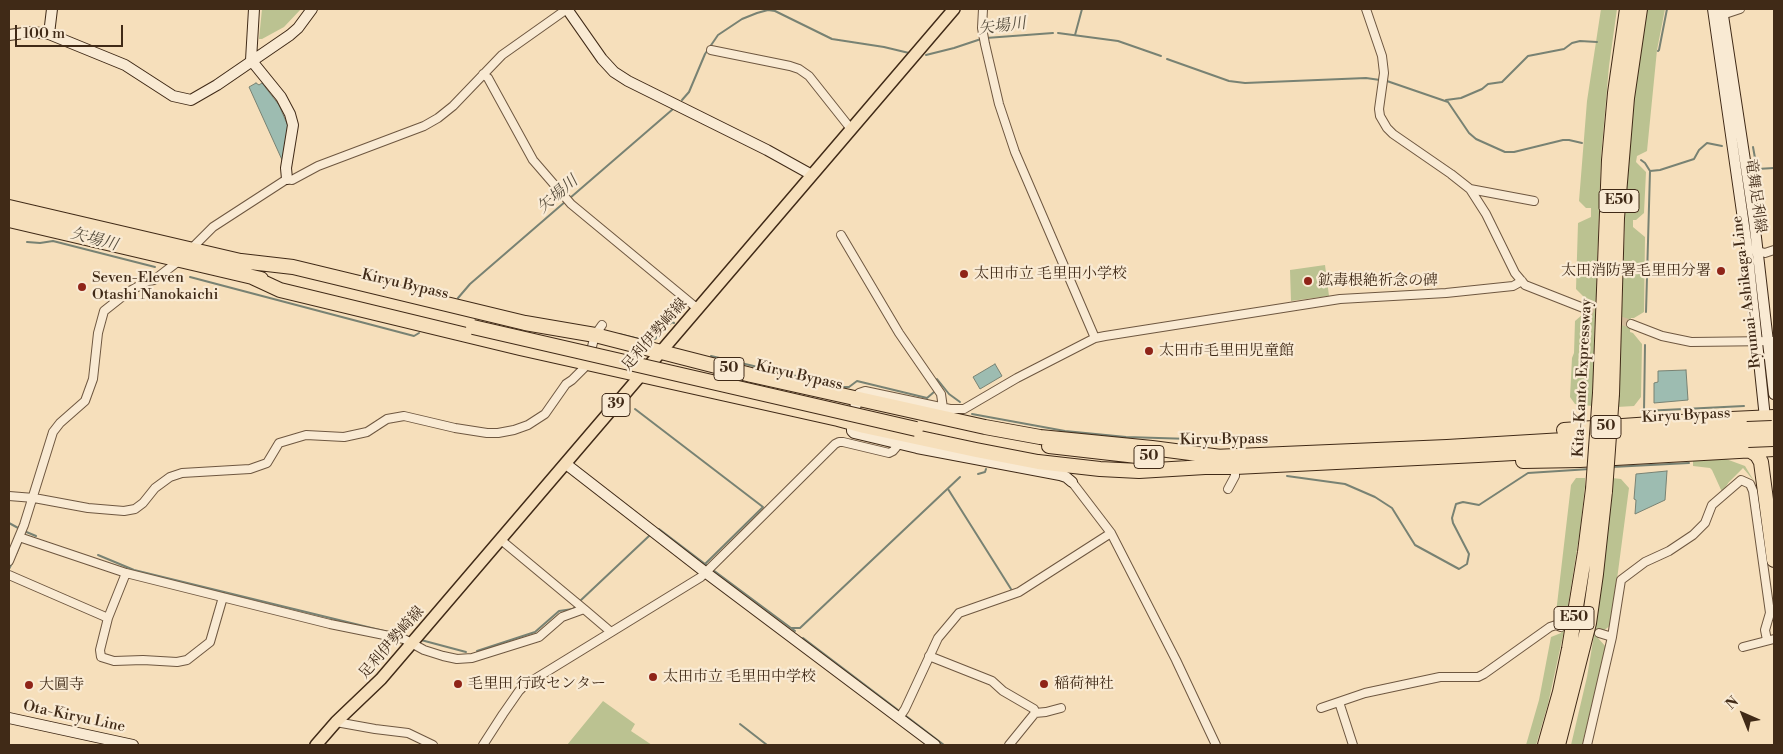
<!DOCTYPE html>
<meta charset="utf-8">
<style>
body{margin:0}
#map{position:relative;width:1783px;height:754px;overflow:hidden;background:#f6dfbb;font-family:"Libre Bodoni",serif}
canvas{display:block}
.frame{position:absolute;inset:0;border:10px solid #402a17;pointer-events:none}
.north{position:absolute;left:1718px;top:689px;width:50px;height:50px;-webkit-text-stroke:4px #f9ead3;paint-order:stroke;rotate:316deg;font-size:14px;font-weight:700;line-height:20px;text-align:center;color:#402a17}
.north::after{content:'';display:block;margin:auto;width:18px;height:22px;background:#402a17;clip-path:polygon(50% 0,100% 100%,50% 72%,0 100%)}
.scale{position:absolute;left:15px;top:25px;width:108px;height:22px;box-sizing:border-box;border:2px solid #402a17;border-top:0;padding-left:6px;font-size:15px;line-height:18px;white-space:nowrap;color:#402a17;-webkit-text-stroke:4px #f9ead3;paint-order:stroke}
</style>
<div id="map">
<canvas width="1783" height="754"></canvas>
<div class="frame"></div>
<div class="north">N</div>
<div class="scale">100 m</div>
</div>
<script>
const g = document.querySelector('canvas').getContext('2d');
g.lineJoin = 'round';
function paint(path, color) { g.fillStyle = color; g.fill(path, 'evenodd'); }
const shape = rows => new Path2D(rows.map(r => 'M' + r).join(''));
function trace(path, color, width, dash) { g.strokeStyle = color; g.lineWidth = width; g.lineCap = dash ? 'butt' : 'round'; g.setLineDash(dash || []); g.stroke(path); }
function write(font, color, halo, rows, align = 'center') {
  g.font = font + ' "Libre Bodoni","Noto Serif JP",serif'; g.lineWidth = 4.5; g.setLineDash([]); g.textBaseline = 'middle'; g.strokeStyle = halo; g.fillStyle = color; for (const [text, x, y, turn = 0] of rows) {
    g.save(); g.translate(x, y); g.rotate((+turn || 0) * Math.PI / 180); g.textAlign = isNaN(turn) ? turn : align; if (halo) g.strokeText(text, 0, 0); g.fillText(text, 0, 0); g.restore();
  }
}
const green = shape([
 [262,9,301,9,284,27,262,39,259,39],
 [1601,9,1617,9,1609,66,1601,157,1592,406,1575,404,1570,397,1572,358,1574,353,1575,321,1582,315,1588,314,1587,300,1576,289,1578,223,1591,217,1591,208,1586,208,1579,201,1587,101],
 [1647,9,1665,9,1657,50,1647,151,1637,156,1636,162,1646,172,1644,213,1636,220,1633,220,1633,227,1645,237,1644,312,1634,318,1631,318,1630,332,1633,333,1642,344,1641,397,1634,406,1617,407,1617,397,1619,396,1626,190,1631,119,1636,75],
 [1325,265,1329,296,1291,301,1290,270],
 [1726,459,1745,466,1754,481,1743,468,1729,482,1722,492,1712,470,1710,468,1693,466,1693,461],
 [1576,478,1585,478,1585,486,1580,530,1564,631,1548,704,1536,745,1526,745,1539,700,1551,637,1561,633,1563,621,1556,613,1571,485],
 [1612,478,1621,479,1629,488,1611,625,1603,631,1599,630,1598,638,1606,647,1582,745,1571,745,1587,677,1595,629,1613,488,1610,488],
 [603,701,635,724,631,731,652,745,567,745]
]);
const water = shape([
 [256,83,259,85,262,83,279,105,288,126,283,162,249,87,256,83],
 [995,364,1002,376,980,389,973,377,995,364],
 [1686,370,1688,400,1654,403,1654,383,1658,382,1658,371,1686,370],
 [1667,471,1665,500,1635,514,1636,500,1634,499,1636,474,1667,471]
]);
const stream = shape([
 [1058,33,1118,41,1161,56],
 [1075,35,1082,9],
 [986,38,1053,33],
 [1658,51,1659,50,1667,9],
 [926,55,954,48,981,39],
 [1167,59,1229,81,1245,83,1366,78,1380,80],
 [1384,80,1448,102,1469,133,1476,139,1505,152,1514,152,1563,140,1569,140,1582,143],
 [682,100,689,92,705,54,718,35,742,19,757,13,768,10,775,11,832,39,884,47,909,53],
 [1446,100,1461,98,1482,89,1488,84,1502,82,1528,56,1564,49,1572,43,1580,41,1597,42],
 [1753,147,1757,169,1774,168],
 [1641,160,1645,163,1650,171,1646,312],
 [1650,171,1660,170,1694,159,1699,150,1707,143,1722,146],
 [570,198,673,109],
 [27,242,40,243,53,241,155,267],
 [190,277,414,336,419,333],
 [458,298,470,284,566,201],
 [619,334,643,340,655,339,672,322,674,323],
 [1645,345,1644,411,1744,406],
 [711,356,843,387,849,387,857,381,927,398,934,392],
 [937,379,949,394,960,402],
 [635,409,763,507,705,564],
 [972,414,1065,431,1126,437,1256,441],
 [1612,467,1689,463],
 [978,474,985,472,986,469],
 [1287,476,1345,484,1375,497,1392,508,1415,545,1459,569,1467,564,1469,554,1453,523,1452,518,1456,504,1463,502,1479,505,1528,473,1590,469],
 [948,489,1011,589],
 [9,523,20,529],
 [659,529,709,567],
 [24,531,36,536],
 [16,554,21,542],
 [98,555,134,570,388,632],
 [9,569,12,563],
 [713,570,795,631],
 [580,601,649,536],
 [791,628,800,628,960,477],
 [803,638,898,710],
 [421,640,466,652],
 [477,651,535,632,559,611,573,609,577,605],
 [906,716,944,745],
 [740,724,767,745]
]);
const streetTunnel = shape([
 [1586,309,1631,324]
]);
const street = shape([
 [983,9,982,28,985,44,999,104,1015,152,1095,338],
 [1366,9,1382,56,1384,73,1379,109,1380,116,1387,128,1393,134,1451,174,1470,189,1486,214,1515,273,1525,285,1586,309],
 [1728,13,1740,9],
 [711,50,790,66,799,69,809,76,851,129],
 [483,74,488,78,533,160,571,204,698,309],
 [1470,189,1534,201],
 [841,235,899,333,941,394,943,408],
 [190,250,213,227,287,179,292,180,318,166,424,126,438,118,453,106,502,55,567,9],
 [1754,250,1765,253,1774,250],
 [1631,324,1662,336,1691,342,1774,341],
 [857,399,859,393,865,391,950,409,964,409,1017,378,1095,338,1105,336,1340,299,1446,293,1513,286,1522,281],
 [1072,482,1111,533,1176,660,1216,745],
 [1228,489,1235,476,1235,467],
 [9,496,34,498,88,508,124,511,135,509,143,503,155,488,170,477,182,473,250,469,267,463,279,443,306,435,344,437,367,432,387,419,404,416,455,428,487,433,498,433,514,430,528,425,545,414,566,384,572,380,584,368,588,362,595,335,602,325],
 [19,537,126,573,330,624,404,639,424,650,443,656,457,659,472,658,539,637,562,617,584,609,611,632],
 [501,540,584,609],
 [9,561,24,525,53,432,60,423,85,401,93,379,98,333,104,311,128,292,148,281,154,280,180,260],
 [126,573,108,618,100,650,101,657,114,661,143,660,177,662,187,660,210,642,223,597],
 [9,575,108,618],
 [1599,633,1612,637],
 [1743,647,1774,639],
 [929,656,992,681,1003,691,1034,709,1035,713,1046,712,1061,708],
 [1339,702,1353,745],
 [1321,708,1365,693,1440,677,1478,677,1484,674,1550,627,1556,625,1561,627],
 [899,718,905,709,938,638,959,613,1019,592,1111,533],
 [336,722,375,729,408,733,433,745],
 [483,745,503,714,519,691,525,685,701,577,835,444,839,442,843,442,889,453,893,451,899,444],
 [1009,745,1035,713],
 [1587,745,1612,637,1621,580,1645,562,1669,551,1693,535,1705,523,1712,505,1741,480,1750,484,1753,491,1770,613,1765,630,1767,640]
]);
const secondary = shape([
 [254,9,251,60,281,97,290,114,293,125,286,168,287,179],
 [567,9,602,59,614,72,628,81,767,150,812,175],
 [1713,9,1747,247,1765,418],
 [1722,9,1754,220,1774,394],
 [49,34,52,9],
 [9,35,32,32,49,34,125,65,173,96,191,100,217,85,290,35,298,28,312,9],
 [857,399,852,423,852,431,854,433,917,448,1060,475,1066,477,1072,482],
 [566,464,705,572,935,745],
 [9,718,133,745]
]);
const primary = shape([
 [316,745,336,722,381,679,954,9]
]);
const highway = shape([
 [9,207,249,263],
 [9,220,261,279],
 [241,261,293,267,525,323,595,335,751,375,985,427,1040,437,1152,448,1221,457],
 [252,277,280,290,520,348,838,419,864,426,976,450,1038,462,1100,469,1139,471,1205,467],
 [1600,393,1609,160,1615,93,1627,9],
 [1612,394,1617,218,1627,98,1640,9],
 [1564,430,1710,420,1774,417],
 [1049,446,1137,456],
 [1749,450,1757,455,1761,462,1774,560],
 [1213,457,1447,447,1747,429],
 [1523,461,1580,460,1774,449],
 [1197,467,1235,467,1478,455,1748,440],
 [1545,745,1560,692,1569,649,1585,552,1593,489],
 [1558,745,1589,623,1596,574,1605,491]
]);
const highwayBridge = shape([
 [473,327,916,429],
 [1747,429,1772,428],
 [1748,440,1773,439],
 [1593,489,1600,393],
 [1605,491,1612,394]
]);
const markers = [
 [1721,271,5,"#8f2418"],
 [964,274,5,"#8f2418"],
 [1308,281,5,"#8f2418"],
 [82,287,5,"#8f2418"],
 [1149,351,5,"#8f2418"],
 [653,677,5,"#8f2418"],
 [458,684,5,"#8f2418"],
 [1044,684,5,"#8f2418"],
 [29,685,5,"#8f2418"]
];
const shields = [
 [1619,201,40],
 [729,369,30],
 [616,405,28],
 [1606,427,30],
 [1149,457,30],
 [1574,618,40]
];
const shieldNames = [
 ["E50",1619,201],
 ["50",729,369],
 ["39",616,405],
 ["50",1606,427],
 ["50",1149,457],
 ["E50",1574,618]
];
const streetNames = [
 ["竜舞足利線",1755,196,82],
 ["Kiryu Bypass",405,285,13],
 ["Ryumai-Ashikaga Line",1747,292,-97],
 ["足利伊勢崎線",655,335,-49],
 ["Kiryu Bypass",799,376,13],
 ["Kita-Kanto Expressway",1583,378,-87],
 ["Kiryu Bypass",1686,416,-3],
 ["Kiryu Bypass",1224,440,-1],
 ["足利伊勢崎線",392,643,-49],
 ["Ota-Kiryu Line",74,717,12]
];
const poiNames = [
 ["太田消防署毛里田分署",1711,271,"right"],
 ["太田市立 毛里田小学校",974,274],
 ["Seven-Eleven",92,278],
 ["Otashi Nanokaichi",92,295],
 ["鉱毒根絶祈念の碑",1318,281],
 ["太田市毛里田児童館",1159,351],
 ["太田市立 毛里田中学校",663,677],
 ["毛里田 行政センター",468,684],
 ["稲荷神社",1054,684],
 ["大圓寺",39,685]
];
const waterNames = [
 ["矢場川",1002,27,-7],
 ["矢場川",558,195,-41],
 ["矢場川",94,240,15]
];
paint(green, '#bbc291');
paint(water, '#9dbcb1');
trace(water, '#788273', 1);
trace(stream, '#788273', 2);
trace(streetTunnel, '#d2bb9a', 8, [8, 4]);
trace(street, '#6e5740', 10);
trace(secondary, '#402a17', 12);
trace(primary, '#402a17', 14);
trace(highway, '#402a17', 16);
trace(street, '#f9ead3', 8);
trace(secondary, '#f9ead3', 10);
trace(primary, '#f6dfbb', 11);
trace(highway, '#f6dfbb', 14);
trace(highwayBridge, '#402a17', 16, []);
trace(highwayBridge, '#f6dfbb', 14);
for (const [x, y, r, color] of markers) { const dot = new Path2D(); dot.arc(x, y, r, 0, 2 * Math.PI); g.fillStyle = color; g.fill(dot); trace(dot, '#f9ead3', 2); }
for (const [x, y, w] of shields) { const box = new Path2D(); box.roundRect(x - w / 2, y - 11.5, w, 23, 4); g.fillStyle = '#f9ead3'; g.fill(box); trace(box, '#402a17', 1); }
write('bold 14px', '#402a17', null, shieldNames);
write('15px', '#402a17', '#f9ead3', streetNames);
write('15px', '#402a17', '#f9ead3', poiNames, 'left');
write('italic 16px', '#574e3e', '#f9ead3', waterNames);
</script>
